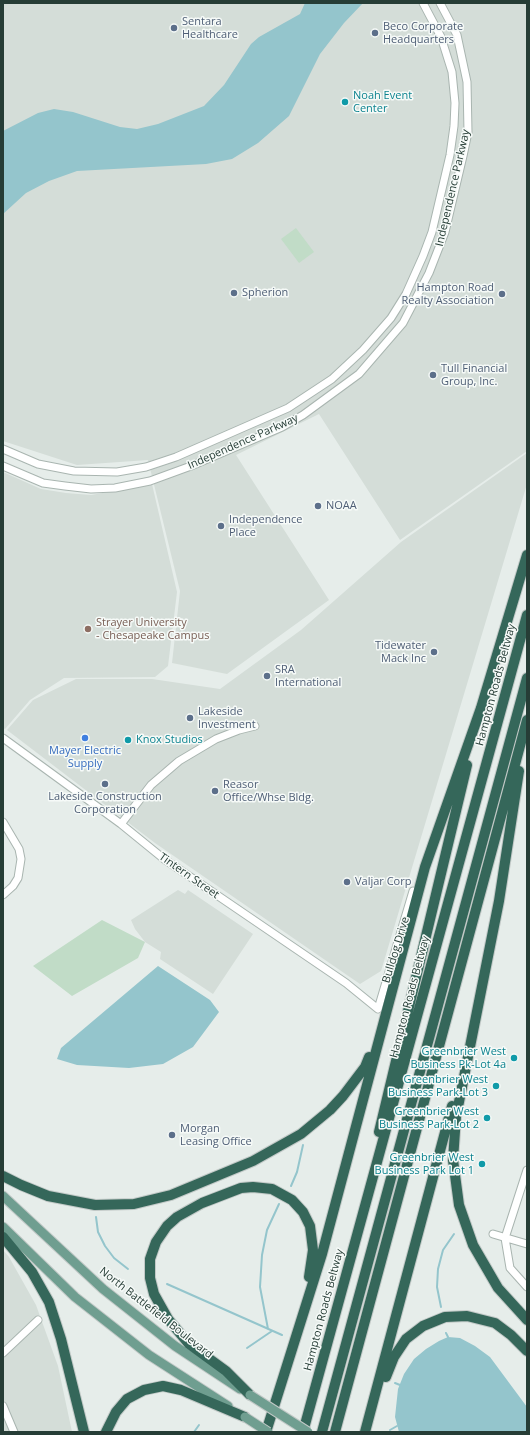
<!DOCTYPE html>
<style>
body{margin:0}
#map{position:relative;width:530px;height:1435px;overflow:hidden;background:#e6edea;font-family:"Open Sans",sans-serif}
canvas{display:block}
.frame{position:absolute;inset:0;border:4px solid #263d36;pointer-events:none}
</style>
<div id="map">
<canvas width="530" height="1435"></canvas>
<div class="frame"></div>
</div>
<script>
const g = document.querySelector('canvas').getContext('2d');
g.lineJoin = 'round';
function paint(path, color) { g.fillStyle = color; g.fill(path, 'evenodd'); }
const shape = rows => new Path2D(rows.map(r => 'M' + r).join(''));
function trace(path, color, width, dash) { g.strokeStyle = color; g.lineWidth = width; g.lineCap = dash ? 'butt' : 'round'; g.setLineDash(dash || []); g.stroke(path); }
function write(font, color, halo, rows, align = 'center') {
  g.font = font + ' "Open Sans",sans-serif'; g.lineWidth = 3; g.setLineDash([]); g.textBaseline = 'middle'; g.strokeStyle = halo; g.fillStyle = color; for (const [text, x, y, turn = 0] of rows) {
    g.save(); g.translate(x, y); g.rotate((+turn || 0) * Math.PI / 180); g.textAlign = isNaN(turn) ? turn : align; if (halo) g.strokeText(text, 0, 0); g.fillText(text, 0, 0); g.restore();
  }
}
const built = shape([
 [3,3,527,3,527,451,400,540,319,414,236,455,329,600,227,674,172,663,180,591,148,460,77,465,3,441],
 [527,453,527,484,381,971,360,984,155,843,7,730,33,700,76,679,152,679,220,689,301,630,401,542],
 [3,472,41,489,66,493,91,495,152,484,177,592,168,666,155,677,64,678,30,700,5,729,3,728],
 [178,890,185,894,188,890,253,934,213,994,160,959,161,952,145,942,135,929,131,920],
 [3,1250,9,1257,36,1305,58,1366,72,1432,3,1432]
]);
const green = shape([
 [296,228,314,252,299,263,281,239],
 [102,920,145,942,138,958,72,996,33,966]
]);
const water = shape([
 [305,3,363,3,344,23,320,54,289,116,258,143,232,159,206,164,77,171,49,181,26,193,3,214,3,131,38,113,54,109,73,112,120,127,137,129,158,124,204,106,224,85,251,44,259,37,300,14],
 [158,966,210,1000,219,1012,193,1047,163,1064,129,1068,77,1065,57,1059,61,1048],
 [448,1337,460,1338,475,1346,490,1357,527,1407,527,1432,399,1432,395,1417,398,1389,404,1374,414,1359,426,1349,439,1341]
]);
const stream = shape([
 [291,1186,297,1172,303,1145],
 [96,1217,98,1232,105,1246,114,1258,128,1269],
 [167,1284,282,1335],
 [441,1307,437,1287,438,1269,443,1250,454,1234],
 [268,1329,260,1287,262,1255,267,1230,279,1204],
 [446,1333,448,1337],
 [247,1348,272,1331],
 [395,1383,400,1385],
 [390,1430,397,1426],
 [194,1432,199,1425]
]);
const minor = shape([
 [3,449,38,464,74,471,117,472,146,467,176,457,288,408,332,379,363,350,391,318,406,294,423,256,432,232,450,155,454,126,455,103,452,72,441,37,423,3],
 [3,466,43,483,65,486,91,489,115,488,150,481,191,466,282,427,303,415,359,374,403,323,429,273,445,232,463,156,468,132,467,82,457,35,440,3],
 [3,738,121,824,164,859,346,983,378,1009,413,891],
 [3,822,19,849,21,859,18,878,13,886,3,895],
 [121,824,151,785,179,761,216,739,239,730,255,726],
 [527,1170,505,1238,510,1268,527,1287],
 [493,1234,527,1244],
 [3,1353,38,1320],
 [3,1406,14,1432]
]);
const major = shape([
 [3,1196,103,1289,175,1346,240,1389],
 [3,1227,75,1297,98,1315,149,1355,228,1406]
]);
const highway = shape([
 [519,771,499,901,456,1117,453,1160,459,1205,473,1245,498,1288,527,1320],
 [379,1132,467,765],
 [3,1176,21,1185,48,1196,95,1205,134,1204,171,1195,253,1161,301,1134,330,1110,343,1096,365,1067,369,1057],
 [3,1237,32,1272,49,1302,61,1339,84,1432],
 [386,1377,394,1357,406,1339,423,1326,445,1317,467,1316,495,1323,511,1335,527,1351],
 [250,1395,226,1371,189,1344,168,1319,154,1294,150,1278,150,1259,156,1242,167,1226,177,1217,202,1203,241,1188,253,1187,272,1189,292,1200,303,1212,310,1226,313,1250,309,1277],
 [106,1432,116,1412,127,1399,144,1390,163,1386,181,1390,245,1417],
 [266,1432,322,1254,425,867,481,708,527,555],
 [303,1432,527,615],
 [322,1432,527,678],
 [335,1432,527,720],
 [365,1432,452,1106]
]);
const majorBridge = shape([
 [250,1395,308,1432],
 [245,1417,268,1432]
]);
const markers = [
 [174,28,4,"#5c6f8a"],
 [375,33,4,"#5c6f8a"],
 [345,102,4,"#0f9aa8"],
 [234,293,4,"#5c6f8a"],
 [502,294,4,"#5c6f8a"],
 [433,375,4,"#5c6f8a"],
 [318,506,4,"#5c6f8a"],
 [221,526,4,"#5c6f8a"],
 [88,629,4,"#8d6e63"],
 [434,652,4,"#5c6f8a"],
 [267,676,4,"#5c6f8a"],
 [190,718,4,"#5c6f8a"],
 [85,738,4,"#3f7fe0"],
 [128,740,4,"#0f9aa8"],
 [105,784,4,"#5c6f8a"],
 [215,791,4,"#5c6f8a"],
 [347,882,4,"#5c6f8a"],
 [514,1058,4,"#0f9aa8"],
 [496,1086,4,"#0f9aa8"],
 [487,1118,4,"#0f9aa8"],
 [172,1135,4,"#5c6f8a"],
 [482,1164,4,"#0f9aa8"]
];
const serviceNames = [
 ["Sentara",182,22],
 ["Healthcare",182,35],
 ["Beco Corporate",383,27],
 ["Headquarters",383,40],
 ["Hampton Road",494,288,"right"],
 ["Realty Association",494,301,"right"],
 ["Spherion",242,293],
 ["Tull Financial",441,369],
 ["Group, Inc.",441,382],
 ["NOAA",326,506],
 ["Independence",229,520],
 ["Place",229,533],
 ["Tidewater",426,646,"right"],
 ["Mack Inc",426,659,"right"],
 ["SRA",275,670],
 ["International",275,683],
 ["Lakeside",198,712],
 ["Investment",198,725],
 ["Reasor",223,785],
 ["Office/Whse Bldg.",223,798],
 ["Lakeside Construction",105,797,"center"],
 ["Corporation",105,810,"center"],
 ["Valjar Corp",355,882],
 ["Morgan",180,1129],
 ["Leasing Office",180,1142]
];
const cultureNames = [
 ["Noah Event",353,96,"left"],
 ["Center",353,109,"left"],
 ["Knox Studios",136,740,"left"],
 ["Greenbrier West",506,1052],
 ["Business Pk-Lot 4a",506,1065],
 ["Greenbrier West",488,1080],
 ["Business Park-Lot 3",488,1093],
 ["Greenbrier West",479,1112],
 ["Business Park-Lot 2",479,1125],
 ["Greenbrier West",474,1158],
 ["Business Park Lot 1",474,1171]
];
const streetNames = [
 ["Independence Parkway",453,188,-77],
 ["Independence Parkway",243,442,-24],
 ["Hampton Roads Beltway",496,685,-75],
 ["Tintern Street",189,876,35],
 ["Bulldog Drive",396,950,-73],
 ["Hampton Roads Beltway",410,997,-75],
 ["Hampton Roads Beltway",324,1310,-75],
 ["North Battlefield Boulevard",156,1313,38]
];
const educationNames = [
 ["Strayer University",96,623],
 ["- Chesapeake Campus",96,636]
];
const shopNames = [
 ["Mayer Electric",85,751],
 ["Supply",85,764]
];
paint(built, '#d4ddd8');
paint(green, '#c1dcc7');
paint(water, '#94c5cc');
trace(stream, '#94c5cc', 2);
trace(minor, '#a9b5b0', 9);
trace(major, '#c2c9c7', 11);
trace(highway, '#c2c9c7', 12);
trace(minor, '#fff', 7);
trace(major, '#6f9e90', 9);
trace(highway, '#35675a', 10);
trace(majorBridge, '#c2c9c7', 11, []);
trace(majorBridge, '#6f9e90', 9);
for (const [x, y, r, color] of markers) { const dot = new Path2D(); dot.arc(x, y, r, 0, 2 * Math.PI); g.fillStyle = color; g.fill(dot); trace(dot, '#f6faf8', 1.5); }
write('11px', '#4e5e75', '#f6faf8', serviceNames, 'left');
write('11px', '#0d838f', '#f6faf8', cultureNames, 'right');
write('11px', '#263d36', '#f6faf8', streetNames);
write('11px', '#785e54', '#f6faf8', educationNames, 'left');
write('11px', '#366cbe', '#f6faf8', shopNames);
</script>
